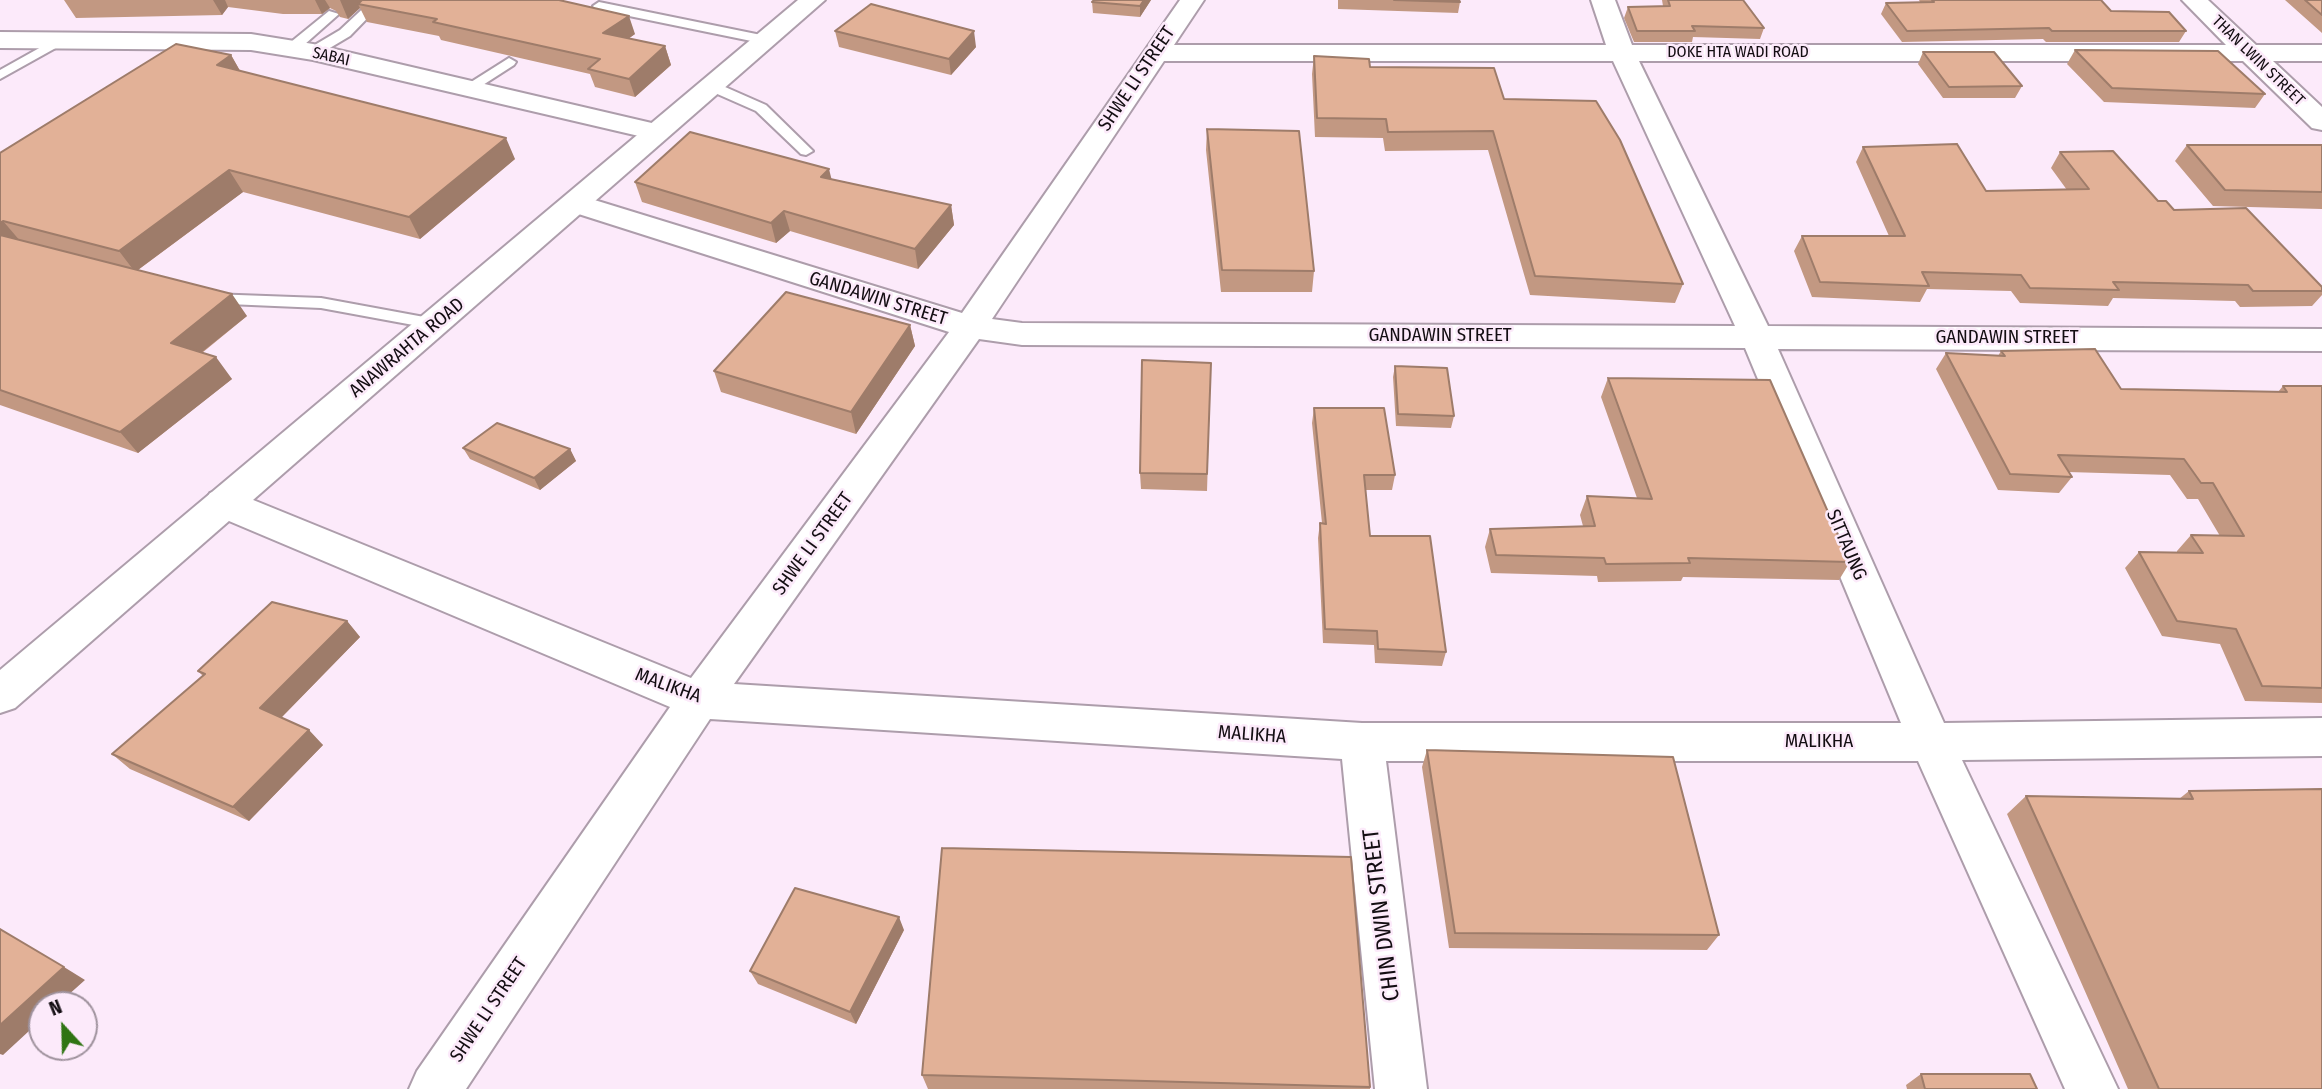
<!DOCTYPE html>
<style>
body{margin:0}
#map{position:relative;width:2322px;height:1089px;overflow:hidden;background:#fceafa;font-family:"Fira Sans Condensed",sans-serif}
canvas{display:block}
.north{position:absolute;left:28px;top:991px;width:70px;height:70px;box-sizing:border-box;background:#fceafa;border:2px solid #9f929d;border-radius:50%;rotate:338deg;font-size:19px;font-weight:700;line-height:28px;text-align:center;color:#130d12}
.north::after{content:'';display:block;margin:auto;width:24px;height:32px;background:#2f7413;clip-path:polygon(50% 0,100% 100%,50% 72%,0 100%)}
</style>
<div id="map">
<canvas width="2322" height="1089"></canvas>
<div class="north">N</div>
</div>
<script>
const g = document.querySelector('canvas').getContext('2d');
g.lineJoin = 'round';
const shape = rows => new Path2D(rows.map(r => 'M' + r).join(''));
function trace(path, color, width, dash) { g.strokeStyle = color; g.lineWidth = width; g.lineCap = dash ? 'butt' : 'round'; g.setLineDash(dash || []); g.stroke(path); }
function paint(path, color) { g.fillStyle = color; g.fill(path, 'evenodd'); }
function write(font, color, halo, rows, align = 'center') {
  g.font = font + ' "Fira Sans Condensed",sans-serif'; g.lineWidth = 5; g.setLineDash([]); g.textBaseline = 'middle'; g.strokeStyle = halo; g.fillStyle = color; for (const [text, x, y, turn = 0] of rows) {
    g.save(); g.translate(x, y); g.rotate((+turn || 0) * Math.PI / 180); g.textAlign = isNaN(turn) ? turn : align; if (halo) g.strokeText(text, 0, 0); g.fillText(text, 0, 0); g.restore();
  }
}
const lane = shape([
 [372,0,385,0,350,36,318,55,308,55,308,49,340,30,372,0],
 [599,2,766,36,772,40,766,44,595,9,593,6,599,2],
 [329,11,339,14,296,52,286,52,286,46,329,11],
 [59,37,70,40,0,79,0,70,59,37],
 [509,58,516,62,514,65,472,92,460,89,509,58],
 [706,83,716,83,766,105,813,151,806,155,801,154,756,111,706,89,706,83],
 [211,294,321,298,435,319,443,324,435,329,321,308,205,303,203,299,211,294]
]);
const street = shape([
 [1180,0,1204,0,1174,45,1606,45,1591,0,1615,0,1632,45,2226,45,2182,0,2208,0,2256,45,2322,45,2322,61,2273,61,2322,107,2322,130,2312,128,2243,61,1639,61,1768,326,2322,329,2322,351,1778,349,1944,723,2322,718,2322,756,1962,760,2118,1089,2065,1089,1918,761,1386,761,1427,1089,1375,1089,1342,759,710,719,466,1089,409,1089,417,1071,670,707,210,513,204,503,210,493,223,489,236,493,691,678,949,332,566,210,562,204,566,198,577,195,588,198,962,313,1180,0],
 [1164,61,1613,61,1735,326,1022,323,992,319,1164,61],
 [979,339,1022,345,1745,348,1901,723,1362,723,734,684,979,339],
 [0,32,251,34,313,44,656,124,666,126,670,132,666,138,656,140,313,60,251,50,0,48,0,32]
]);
const secondary = shape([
 [798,0,825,0,15,708,0,713,0,670,798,0]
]);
const wall = shape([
 [64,0,559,0,635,34,628,39,665,46,671,65,635,97,595,87,590,74,441,40,439,36,367,22,360,8,348,19,340,17,336,11,330,8,322,14,283,14,228,7,222,15,76,18],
 [1151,0,1140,17,1093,13,1092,2],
 [1338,0,1459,0,1460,2,1458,13,1338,9],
 [1662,0,1743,0,1764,28,1760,39,1693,37,1692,42,1634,42,1624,18,1628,7,1663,6],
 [1919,0,2101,0,2111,11,2186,31,2179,42,2046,42,2043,39,1902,42,1881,14,1886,3,1920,2],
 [2285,0,2322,0,2322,33],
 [835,31,976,47,951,75,839,47],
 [2075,50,2265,94,2255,108,2104,102,2067,64],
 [1923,52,2022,86,2015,98,1943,98,1918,64],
 [231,55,240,71,515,159,420,239,243,192,138,270,247,316,202,353,232,379,138,453,0,405,0,153],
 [1314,56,1370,67,1504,99,1683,284,1675,303,1530,295,1488,150,1385,151,1383,138,1315,137,1312,74],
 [1207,129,1314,271,1312,292,1221,292,1206,150],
 [2187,145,2322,145,2322,209,2213,206,2175,161],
 [1863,147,1986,191,2067,190,2051,168,2060,152,2158,201,2322,287,2322,295,2312,306,2240,307,2235,301,2113,298,2108,306,2020,303,2011,291,1927,289,1920,302,1812,297,1794,251,1802,236,1889,236,1856,162],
 [832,180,951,205,954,225,918,269,790,231,776,243,642,202,635,182],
 [910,325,915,346,856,434,721,392,714,371],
 [2001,351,2121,389,2278,392,2283,386,2322,386,2322,703,2245,701,2220,644,2162,636,2125,568,2139,552,2177,553,2177,551,2191,535,2220,536,2198,499,2187,499,2170,475,2068,472,2072,477,2059,493,1998,490,1936,369,1946,353,1998,356],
 [1211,363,1207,491,1141,489,1140,473],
 [1395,366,1454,416,1451,428,1396,426,1393,377],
 [1608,378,1850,562,1839,580,1683,577,1681,581,1598,582,1597,576,1491,573,1485,547,1490,529,1583,526,1580,515,1587,496,1637,498,1601,397],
 [1314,408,1395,475,1392,490,1365,490,1370,536,1446,652,1442,666,1375,663,1374,645,1323,643,1318,538,1320,523,1322,523,1312,423],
 [463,448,570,449,576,461,540,490,470,459],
 [347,621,360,637,281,718,323,745,249,821,130,769,112,754,203,676,198,671],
 [1427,750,1719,935,1707,950,1449,948,1422,767],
 [2322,789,2322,1089,2128,1089,2007,814,2026,796,2179,799,2189,791],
 [904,930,856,1024,758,984,750,971],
 [1921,1074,2037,1089,1907,1089,1906,1085],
 [922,1075,1370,1087,1370,1089,928,1089]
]);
const shadedWall = shape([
 [213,0,225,0,228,7,222,15],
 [315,0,325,0,330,8,322,14],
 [340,0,368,0,358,4,360,8,348,19],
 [1144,0,1151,0,1140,17,1140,6],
 [629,16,635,34,609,52,603,33],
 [974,31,976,47,951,75,949,59],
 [665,46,671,65,635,97,629,79],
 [231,55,243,76,217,65],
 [506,138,515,159,420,239,409,217],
 [829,169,834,189,821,177],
 [229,170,243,192,135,272,119,251],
 [951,205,954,225,918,269,915,249],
 [784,211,790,231,776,243,771,223],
 [3,221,21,242,0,240,0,223],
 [232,294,247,316,187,364,171,343],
 [910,325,915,346,856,434,851,412],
 [216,357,232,379,138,453,120,432],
 [570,449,576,461,540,490,534,478],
 [347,621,360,637,275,724,260,708],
 [309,730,323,745,249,821,233,807],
 [899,917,904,930,856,1024,850,1012],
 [64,967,85,980,57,1005,42,1005,42,1019,3,1055,0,1054,0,1025]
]);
const building = shape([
 [362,0,559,0,629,16,603,33,665,46,629,79,588,69,600,59,433,22,437,19,358,4,362,0],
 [1094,0,1144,0,1140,6,1092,2,1094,0],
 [1394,0,1459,0,1460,2,1394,0],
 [1668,0,1743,0,1764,28,1692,26,1695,31,1637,31,1628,7,1670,6,1668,0],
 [1932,0,2101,0,2111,11,2169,12,2186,31,2052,31,2049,28,1907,31,1886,3,1934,2,1932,0],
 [2305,0,2322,0,2322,15,2305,0],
 [871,4,974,31,949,59,835,31,871,4],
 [176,44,231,55,217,65,506,138,409,217,229,170,119,251,3,221,0,223,0,153,176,44],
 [2075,50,2218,51,2265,94,2112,88,2075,50],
 [1923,52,1994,52,2022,86,1949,87,1923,52],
 [1314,56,1369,59,1370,67,1494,68,1504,99,1596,101,1620,140,1683,284,1535,276,1493,131,1388,132,1386,119,1317,118,1314,56],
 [1207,129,1299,131,1314,271,1222,270,1207,129],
 [690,132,829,169,821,177,951,205,915,249,784,211,771,223,635,182,690,132],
 [1957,144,1986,191,2089,189,2060,152,2113,151,2158,201,2166,201,2174,210,2246,208,2322,287,2322,291,2253,291,2248,285,2113,282,2119,290,2030,288,2021,275,1922,272,1929,286,1820,282,1802,236,1905,236,1863,147,1957,144],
 [2187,145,2322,145,2322,192,2225,190,2187,145],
 [0,235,232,294,171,343,216,357,120,432,0,390,0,235],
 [786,292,910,325,851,412,714,371,786,292],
 [2095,349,2121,389,2287,392,2283,386,2322,386,2322,688,2262,686,2236,629,2177,621,2139,552,2203,553,2191,535,2244,536,2213,483,2201,483,2184,459,2058,455,2072,477,2010,474,1946,353,2005,356,2001,351,2095,349],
 [1142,360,1211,363,1207,474,1140,473,1142,360],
 [1395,366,1447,368,1454,416,1398,414,1395,366],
 [1608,378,1770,380,1850,562,1688,558,1690,563,1606,564,1604,558,1496,555,1490,529,1595,526,1587,496,1652,499,1608,378],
 [1314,408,1384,408,1395,475,1364,475,1370,536,1430,536,1446,652,1378,649,1377,631,1325,629,1320,523,1326,524,1314,408],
 [497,423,570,449,534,478,463,448,497,423],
 [272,602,347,621,260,708,309,730,233,807,112,754,205,674,198,671,272,602],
 [1427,750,1673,757,1719,935,1455,933,1427,750],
 [2322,789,2322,1089,2159,1089,2026,796,2193,799,2189,791,2322,789],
 [942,848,1351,857,1370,1087,922,1075,942,848],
 [795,888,899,917,850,1012,750,971,795,888],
 [0,929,64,967,0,1025,0,929],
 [1921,1074,2030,1074,2037,1089,1925,1089,1921,1074]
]);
const farStreetnames = [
 ["DOKE HTA WADI ROAD",1738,53],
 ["SABAI",331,57,13],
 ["THAN LWIN STREET",2258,61,44]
];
const streetNames = [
 ["SHWE LI STREET",1137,79,-56],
 ["GANDAWIN STREET",878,299,17],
 ["GANDAWIN STREET",1440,336],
 ["GANDAWIN STREET",2007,338],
 ["ANAWRAHTA ROAD",407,348,-40],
 ["SHWE LI STREET",813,544,-54],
 ["SITTAUNG",1846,545,67],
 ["MALIKHA",668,686,20],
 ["MALIKHA",1252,735,4],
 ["MALIKHA",1819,742],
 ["SHWE LI STREET",489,1010,-56]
];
const nearStreetnames = [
 ["CHIN DWIN STREET",1382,915,-97]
];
trace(lane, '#ad9dab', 4);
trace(street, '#ad9dab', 4);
trace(secondary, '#ad9dab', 4);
paint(lane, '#fff');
paint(street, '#fff');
paint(secondary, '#fff');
paint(wall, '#c29882');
paint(shadedWall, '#9e7c6a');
paint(building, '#e2b197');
trace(building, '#9e7c6a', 2);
write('16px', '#130d12', '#fceafa', farStreetnames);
write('19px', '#130d12', '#fceafa', streetNames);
write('23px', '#130d12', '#fceafa', nearStreetnames);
</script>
